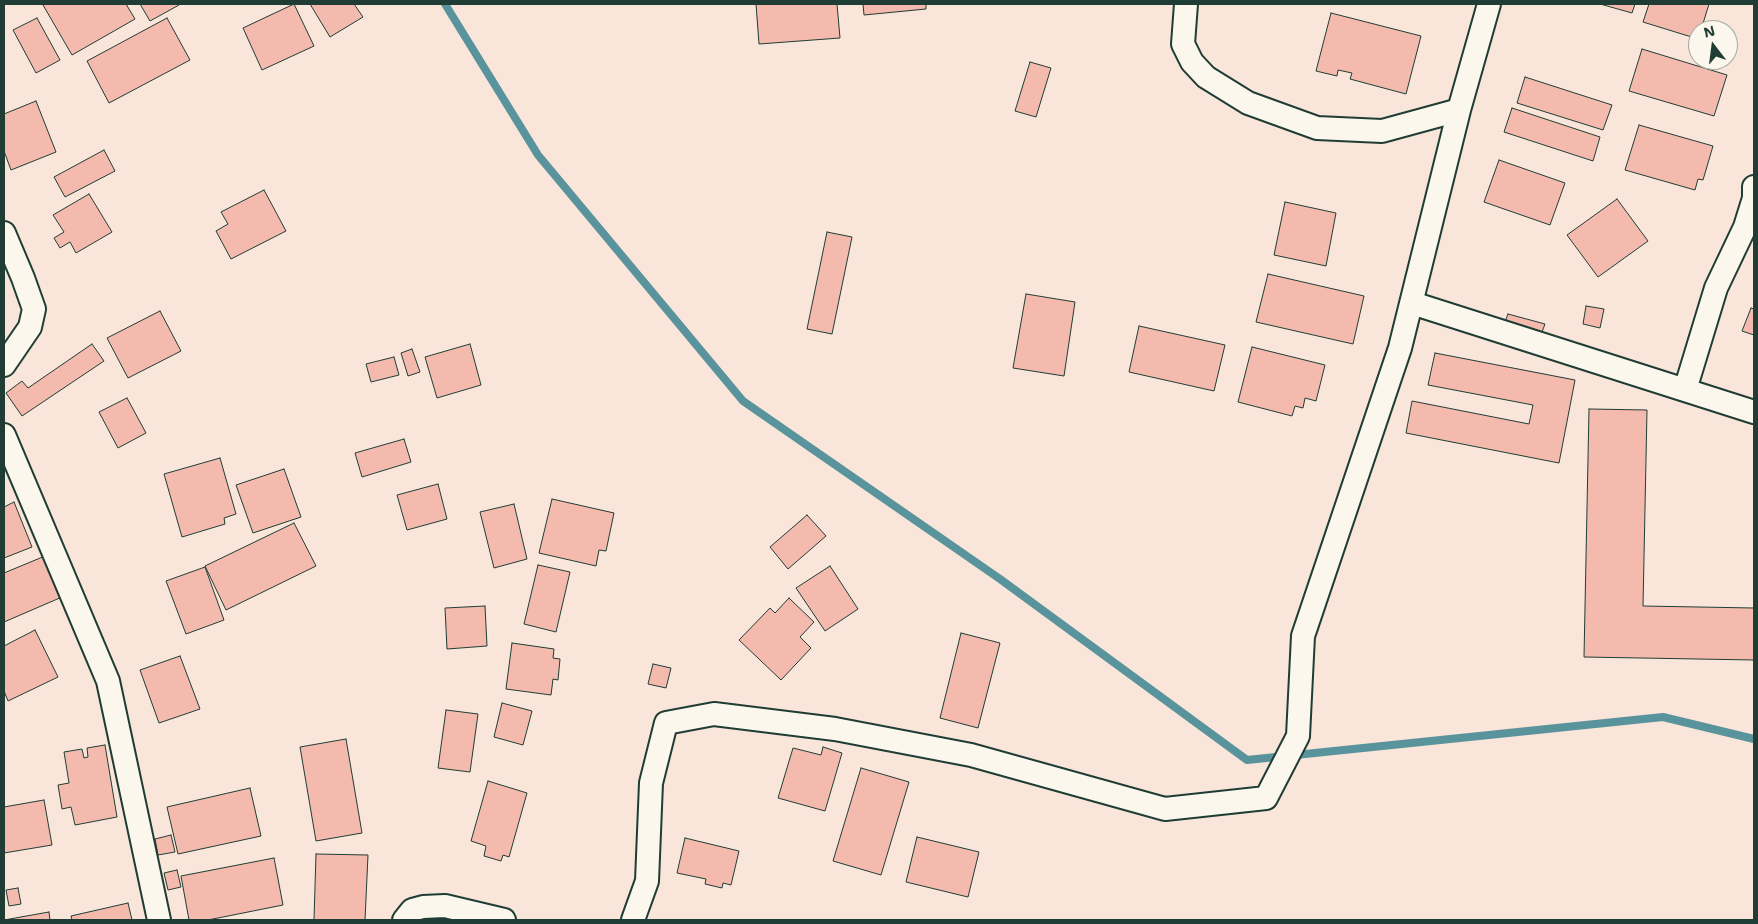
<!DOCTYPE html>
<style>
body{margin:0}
#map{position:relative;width:1758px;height:924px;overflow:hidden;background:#f9e5d9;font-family:"Shantell Sans",sans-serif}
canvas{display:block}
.frame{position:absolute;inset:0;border:5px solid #1f3d34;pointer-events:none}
.north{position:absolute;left:1688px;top:20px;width:50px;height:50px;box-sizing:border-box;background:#fbf7ec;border:1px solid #a3ada2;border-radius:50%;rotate:345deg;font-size:14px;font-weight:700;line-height:20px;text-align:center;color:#1f3d34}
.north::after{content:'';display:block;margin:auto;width:18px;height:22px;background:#1f3d34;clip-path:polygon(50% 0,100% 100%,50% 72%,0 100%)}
</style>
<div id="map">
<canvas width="1758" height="924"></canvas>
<div class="frame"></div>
<div class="north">N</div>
</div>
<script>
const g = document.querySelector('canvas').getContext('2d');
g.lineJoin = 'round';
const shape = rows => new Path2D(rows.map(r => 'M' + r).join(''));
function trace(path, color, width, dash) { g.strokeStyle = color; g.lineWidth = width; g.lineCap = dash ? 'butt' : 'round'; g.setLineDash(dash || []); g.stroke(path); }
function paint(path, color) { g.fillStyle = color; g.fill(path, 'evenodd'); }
const stream = shape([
 [445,4,538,155,743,401,1000,579,1247,760,1663,717,1754,739]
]);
const building = shape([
 [46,4,126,4,135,19,72,55,43,5,46,4],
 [140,4,178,4,179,5,150,21,140,4],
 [294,4,314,46,262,70,243,28,294,4],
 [310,4,354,4,363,17,330,37,310,4],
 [756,4,837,4,840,38,759,44,756,4],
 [863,4,926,4,926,9,864,15,863,4],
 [1600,4,1635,4,1632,13,1600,4],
 [1649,4,1709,4,1701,30,1698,30,1698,39,1643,22,1649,4],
 [1331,13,1421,36,1406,94,1350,79,1352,73,1338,70,1337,76,1316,71,1331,13],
 [37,18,60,60,36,73,13,30,37,18],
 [167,18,190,60,109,103,87,61,167,18],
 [1642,49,1727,75,1714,116,1629,91,1642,49],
 [1030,62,1051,68,1036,117,1015,111,1030,62],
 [1525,77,1612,105,1603,130,1517,103,1525,77],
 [36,101,56,152,11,170,4,151,4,114,36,101],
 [1512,108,1600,137,1593,161,1504,132,1512,108],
 [1639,125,1713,146,1703,180,1698,179,1695,190,1625,170,1639,125],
 [104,150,115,171,65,197,54,177,104,150],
 [1499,160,1565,183,1550,225,1484,202,1499,160],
 [264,190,286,231,231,259,216,231,228,224,221,212,264,190],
 [89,194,112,232,76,253,70,242,60,248,54,238,64,232,53,215,89,194],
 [1617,199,1648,241,1598,277,1567,235,1617,199],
 [1285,202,1336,213,1326,266,1274,255,1285,202],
 [827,232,852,237,832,334,807,329,827,232],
 [1268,274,1364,296,1353,344,1256,322,1268,274],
 [1026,294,1075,302,1064,376,1013,368,1026,294],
 [1586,306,1604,309,1600,328,1583,324,1586,306],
 [1751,308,1754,309,1754,335,1742,331,1751,308],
 [160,311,181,351,128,378,107,338,160,311],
 [1508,314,1545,324,1542,332,1505,322,1508,314],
 [1139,326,1225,345,1214,391,1129,372,1139,326],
 [92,344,104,361,22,416,6,393,22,381,28,388,92,344],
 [470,344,481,385,437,398,425,357,470,344],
 [1252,347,1325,365,1316,401,1305,398,1303,408,1295,406,1292,416,1238,402,1252,347],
 [412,349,420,372,408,376,401,353,412,349],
 [1435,353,1575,380,1559,463,1406,433,1412,401,1529,424,1533,405,1428,385,1435,353],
 [394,357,399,375,371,382,366,364,394,357],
 [127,398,146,433,118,448,99,412,127,398],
 [1589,409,1647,410,1643,606,1754,608,1754,660,1584,657,1589,409],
 [404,439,411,462,362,477,355,453,404,439],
 [220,458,236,514,224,518,225,524,182,537,164,474,220,458],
 [284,469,301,517,253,533,236,485,284,469],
 [438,484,447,519,407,530,397,495,438,484],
 [552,499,614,513,606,551,599,550,596,566,539,553,552,499],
 [14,502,32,547,4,558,4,507,14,502],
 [514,504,527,559,494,568,480,512,514,504],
 [807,515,826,536,788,569,770,547,807,515],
 [294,523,316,566,226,610,205,566,294,523],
 [45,556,62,597,4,622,4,573,45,556],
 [538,565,570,572,556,632,524,624,538,565],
 [830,566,858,609,825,631,796,588,830,566],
 [205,567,224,620,186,634,166,581,205,567],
 [789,598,814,622,800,637,811,648,781,680,739,640,770,608,775,613,789,598],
 [485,606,487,646,447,649,445,608,485,606],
 [35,630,58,677,8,701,4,691,4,646,35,630],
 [961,633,1000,643,978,728,940,718,961,633],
 [512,643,554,649,553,658,560,659,558,680,553,679,551,695,506,689,512,643],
 [180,656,200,709,159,723,140,670,180,656],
 [653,664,671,668,666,688,648,684,653,664],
 [502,703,532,711,523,745,494,737,502,703],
 [446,710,478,714,470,772,438,768,446,710],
 [346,739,362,833,316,841,300,747,346,739],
 [105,745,117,817,75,825,71,807,62,809,58,785,69,783,64,752,82,749,84,758,88,757,87,748,105,745],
 [823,747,842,753,825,811,778,798,793,748,821,755,823,747],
 [861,768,909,782,881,875,833,861,861,768],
 [488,781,527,793,509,857,503,855,501,861,484,856,486,846,471,841,488,781],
 [250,788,261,836,178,854,167,807,250,788],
 [44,800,52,845,4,853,4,807,44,800],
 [171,835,175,852,158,855,155,839,171,835],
 [917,837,979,852,968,897,906,882,917,837],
 [685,838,739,851,731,885,723,883,722,888,705,884,706,879,677,873,685,838],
 [316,854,368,855,365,920,314,920,316,854],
 [274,858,283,905,208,920,189,920,181,876,274,858],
 [177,870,181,887,168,890,164,873,177,870],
 [18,888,21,904,9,906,6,890,18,888],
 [128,903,132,920,72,920,71,916,128,903],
 [49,912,50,920,4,920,49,912]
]);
const street = shape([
 [1186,4,1183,44,1192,62,1206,77,1248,103,1317,128,1382,131,1459,110],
 [4,233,23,278,34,309,30,327,4,365],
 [1412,303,1754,412],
 [1685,390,1716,288,1745,227,1754,198,1754,187],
 [4,435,108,681,159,920],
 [404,920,412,910,423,907,445,906,504,920],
 [633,920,647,881,651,783,666,723,714,714,835,729,971,755,1165,809,1266,798,1298,736,1303,636,1400,348,1459,110,1489,4]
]);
trace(stream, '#59939b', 8);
paint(building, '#f4baae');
trace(building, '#1f3d34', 1);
trace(street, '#1f3d34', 26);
trace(street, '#fbf7ec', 22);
</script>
